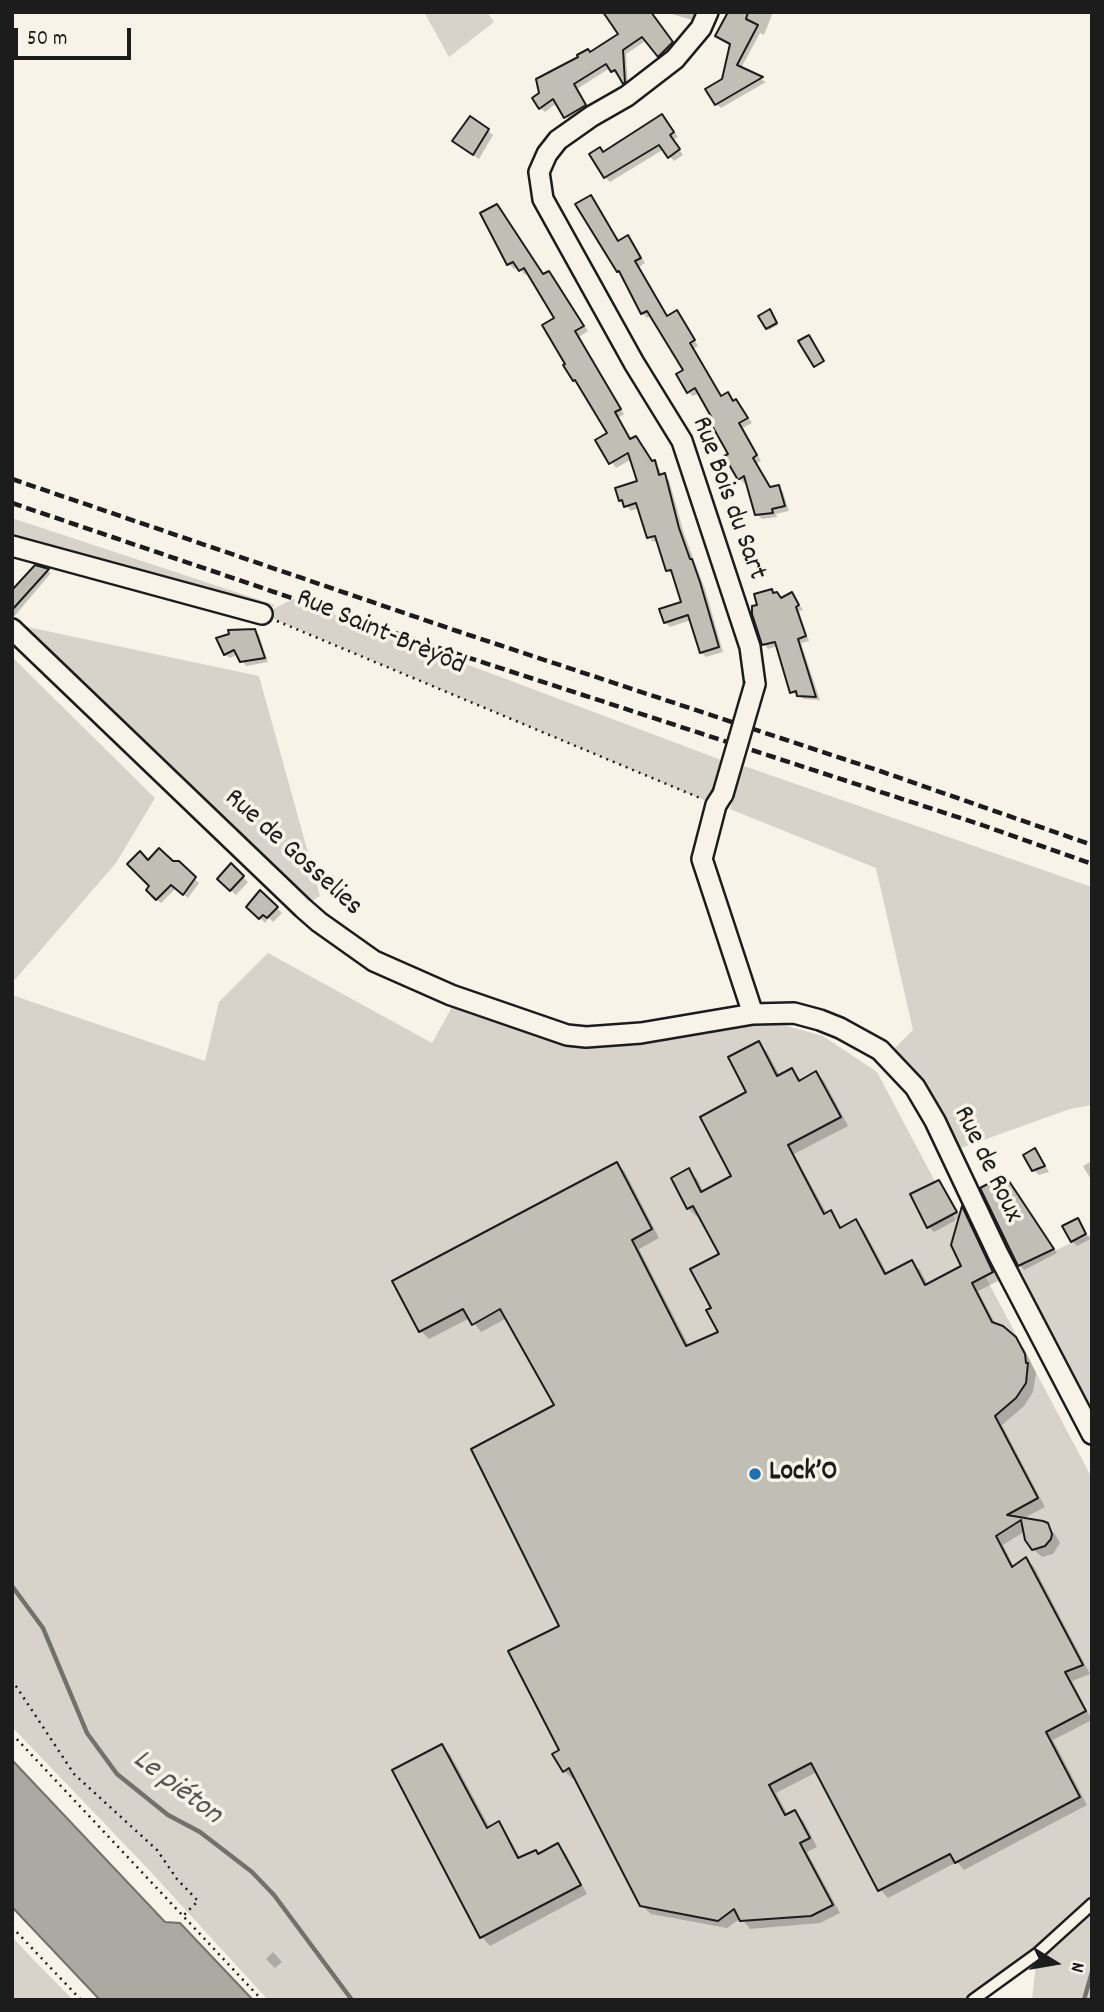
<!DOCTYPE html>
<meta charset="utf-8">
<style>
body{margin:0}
#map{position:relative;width:1104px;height:2012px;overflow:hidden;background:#f7f3e8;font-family:Dekko,sans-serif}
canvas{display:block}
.frame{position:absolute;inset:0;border:14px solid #1c1c1c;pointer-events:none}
.north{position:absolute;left:1020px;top:1928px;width:70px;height:70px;-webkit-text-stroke:5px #f7f3e8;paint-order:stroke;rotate:101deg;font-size:19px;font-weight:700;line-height:28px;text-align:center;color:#1c1c1c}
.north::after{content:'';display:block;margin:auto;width:24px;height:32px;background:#1c1c1c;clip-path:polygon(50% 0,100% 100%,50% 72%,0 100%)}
.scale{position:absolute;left:14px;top:28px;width:117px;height:32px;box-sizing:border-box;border:4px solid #1c1c1c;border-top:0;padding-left:9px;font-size:21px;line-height:24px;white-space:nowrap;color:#1c1c1c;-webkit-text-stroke:5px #f7f3e8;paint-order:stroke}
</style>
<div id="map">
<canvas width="1104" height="2012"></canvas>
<div class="frame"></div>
<div class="north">N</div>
<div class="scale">50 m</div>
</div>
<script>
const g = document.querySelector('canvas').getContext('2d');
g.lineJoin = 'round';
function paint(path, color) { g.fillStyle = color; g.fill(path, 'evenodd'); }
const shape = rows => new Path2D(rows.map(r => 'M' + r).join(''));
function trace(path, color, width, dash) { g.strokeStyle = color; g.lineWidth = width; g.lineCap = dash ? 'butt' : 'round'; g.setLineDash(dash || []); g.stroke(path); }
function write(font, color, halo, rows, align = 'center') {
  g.font = font + ' Dekko,sans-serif'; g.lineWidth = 7; g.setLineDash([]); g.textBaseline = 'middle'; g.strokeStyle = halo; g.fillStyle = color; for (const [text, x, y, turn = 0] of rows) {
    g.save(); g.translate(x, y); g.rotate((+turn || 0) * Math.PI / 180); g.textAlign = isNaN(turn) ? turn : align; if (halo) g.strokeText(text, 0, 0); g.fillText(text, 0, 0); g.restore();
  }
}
const green = shape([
 [424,12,487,12,494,22,449,57],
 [12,518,275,605,267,612,293,599,732,764,716,805,262,614,12,541],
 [18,625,259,676,320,896,303,908],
 [12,657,155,798,116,863,12,983],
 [744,766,1092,887,1092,1105,1070,1109,950,1152,890,1053,913,1030,876,868,730,809],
 [268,953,432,1043,452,1007,571,1045,627,1041,762,1019,823,1036,877,1072,1092,1478,1092,2000,1032,2000,1036,1963,978,2000,268,2000,150,1871,12,1727,12,995,205,1061,219,1002],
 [1092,1234,1092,1411,1025,1281,1011,1270],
 [12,1937,30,1956,73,2000,12,2000]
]);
const water = shape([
 [12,1760,165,1922,180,1923,253,2000,100,2000,12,1907,12,1760]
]);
const shadow = shape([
 [649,12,676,47,663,59,647,40,626,54,628,87,619,74,617,75,610,68,577,89,589,110,570,121,557,103,545,112,540,108,534,98,590,54],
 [665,12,695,12,692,20],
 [728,12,773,12,764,35,760,33,741,68,766,82,721,108,716,104,732,45,717,35],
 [667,121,678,137,673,140,683,155,674,161,664,149,610,182,605,177,604,154],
 [487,130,493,135,479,159,460,146],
 [591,198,620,242,628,237,633,242,645,263,639,267,668,317,681,317,698,346,693,349,722,397,727,394,741,406,752,423,743,428,761,461,757,463,771,488,778,486,783,492,789,511,776,514,777,517,762,519,757,514,748,482,745,484,740,479,716,421,700,393,693,396,688,392,685,371,652,315,647,318,642,313,624,277,618,271],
 [501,211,544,275,549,273,554,278,588,331,579,337,624,414,618,418,632,441,636,438,641,443,653,463,659,468,662,476,669,480,684,534,705,589,723,652,706,657,701,652,691,620,670,627,665,622,683,603,673,575,668,570,659,541,654,542,650,539,664,534,649,536,649,538,639,508,631,511,621,500,639,482,632,459,616,468,597,441,609,434,574,380,556,318,529,273,525,275,518,267,514,269,509,264],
 [771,314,778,325,769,330,761,317],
 [36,567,51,573,12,619,12,593],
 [772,591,782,599,792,594,803,610,799,611,809,641,801,643,820,700,804,699,792,692,778,646,768,649,764,644,759,606],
 [255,630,259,635,268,662,246,666,238,654,230,658,225,654],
 [148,862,178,863,199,883,188,898,176,888,161,903,148,890,152,886],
 [231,866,248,882,236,895,219,879],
 [260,893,282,913,273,922,269,918,265,923,249,907],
 [759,1043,767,1052,780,1076,792,1070,802,1081,816,1073,824,1081,848,1126,794,1154,827,1214,830,1212,843,1229,856,1222,864,1230,888,1275,911,1262,920,1270,928,1285,964,1266,960,1218,934,1232,929,1227,939,1182,961,1217,963,1210,970,1217,1000,1280,978,1291,996,1325,1024,1348,1036,1373,1033,1392,1024,1406,1002,1425,1045,1507,1022,1519,1046,1525,1055,1534,1060,1543,1053,1554,1042,1557,1033,1549,1025,1531,1003,1545,1014,1567,1026,1559,1034,1567,1090,1674,1072,1681,1092,1720,1053,1740,1087,1805,964,1870,957,1862,888,1898,880,1889,817,1772,776,1793,788,1815,795,1812,803,1820,817,1847,807,1852,840,1913,820,1923,750,1929,741,1918,727,1928,651,1914,642,1905,575,1777,573,1779,564,1771,561,1750,562,1627,556,1406,507,1318,481,1332,470,1318,429,1339,421,1331,617,1164,625,1172,659,1238,639,1249,689,1346,720,1333,713,1309,721,1255,700,1215,696,1216,688,1208,689,1171,697,1179,704,1193,734,1177],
 [1035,1151,1040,1156,1049,1172,1039,1175,1033,1170],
 [1092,1161,1092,1181,1083,1166],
 [1009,1182,1057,1253,1024,1270,1020,1265,983,1189],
 [1077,1220,1090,1239,1077,1246,1072,1241],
 [442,1746,450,1754,490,1828,498,1824,506,1832,521,1859,539,1855,558,1845,566,1854,587,1894,490,1946,482,1937,394,1771],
 [273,1952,282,1962,275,1968,266,1959]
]);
const stream = shape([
 [12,1586,43,1628,87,1733,117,1774,168,1815,200,1832,252,1872,274,1895,352,2000],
 [1084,2000,1092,1972]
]);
const building = shape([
 [603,12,651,12,673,42,658,57,642,37,623,50,625,82,623,84,615,70,611,72,606,64,574,84,586,105,564,118,553,99,539,109,532,98,539,93,536,79,578,57,577,55,588,49,590,52,618,34,603,12],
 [728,12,748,12,746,19,758,25,737,65,763,77,715,105,705,89,722,79,730,44,715,36,728,12],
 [662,114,674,132,670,135,680,149,668,158,659,145,604,178,589,154,600,147,603,152,662,114],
 [470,116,489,129,473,155,452,141,470,116],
 [591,195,618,241,628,235,641,258,635,261,667,316,677,310,695,340,690,343,721,396,728,392,733,401,736,399,748,418,739,423,757,455,753,458,770,487,779,485,785,506,772,509,773,513,755,515,744,476,738,480,724,456,728,454,710,422,713,420,695,388,687,393,676,374,683,370,647,311,641,314,619,271,617,272,575,204,591,195],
 [497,204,543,274,549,271,584,326,575,331,621,409,615,412,630,439,636,436,652,461,655,460,659,475,665,473,679,528,690,559,692,559,700,582,719,647,700,653,688,615,664,623,659,609,681,602,671,570,666,571,655,536,647,538,636,503,624,507,622,500,619,501,615,488,637,481,628,453,609,464,595,440,607,433,575,380,573,381,563,365,565,364,542,325,554,318,524,268,519,271,513,262,507,265,480,213,497,204],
 [770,309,777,323,766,329,758,316,770,309],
 [809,335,824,361,814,367,798,341,809,335],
 [35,565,49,569,12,610,12,590,35,565],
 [772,589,773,593,777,592,781,598,792,592,799,605,796,607,806,636,798,639,816,697,797,696,796,691,790,693,775,642,762,645,752,614,752,606,757,605,754,594,772,589],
 [255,629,265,658,240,662,234,650,224,655,216,638,229,634,228,630,255,629],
 [159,848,173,861,179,861,196,877,183,895,171,885,156,900,146,890,149,886,127,864,140,851,148,860,159,848],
 [231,863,244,876,230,891,217,879,231,863],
 [260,890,278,907,267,918,263,915,259,919,246,907,260,890],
 [759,1041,777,1076,792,1068,799,1081,816,1071,841,1117,788,1145,824,1214,831,1210,840,1228,856,1219,885,1274,912,1260,925,1285,961,1266,951,1245,962,1206,993,1272,972,1283,992,1322,1003,1326,1016,1337,1025,1354,1026,1363,1028,1363,1026,1383,1016,1398,995,1416,1038,1498,1007,1515,1043,1521,1048,1523,1052,1534,1051,1539,1045,1546,1032,1550,1025,1540,1021,1520,996,1536,1012,1567,1026,1557,1083,1665,1065,1672,1086,1711,1046,1732,1080,1797,955,1863,950,1854,878,1891,811,1763,769,1785,785,1815,795,1810,810,1838,800,1843,833,1905,811,1916,740,1921,734,1909,718,1921,640,1906,569,1768,563,1772,552,1754,559,1750,508,1651,559,1626,471,1449,554,1405,500,1309,472,1325,463,1309,419,1332,392,1281,617,1162,652,1229,632,1240,686,1346,718,1332,706,1310,711,1308,690,1269,719,1254,693,1206,687,1209,671,1178,689,1168,701,1192,731,1176,700,1117,746,1092,728,1057,759,1041],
 [1035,1148,1045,1166,1032,1171,1023,1155,1035,1148],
 [1005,1175,1054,1249,1018,1266,980,1188,1005,1175],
 [939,1180,957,1212,927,1228,910,1194,939,1180],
 [1078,1218,1086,1234,1071,1242,1062,1226,1078,1218],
 [442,1744,487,1828,499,1821,518,1858,536,1850,538,1854,558,1843,581,1885,480,1938,392,1770,442,1744]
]);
const path = shape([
 [277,621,700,798],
 [12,1680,74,1774,157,1850,177,1879,198,1901,183,1916],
 [12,1734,262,2000],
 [12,1927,81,2000]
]);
const lane = shape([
 [973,2000,1038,1953,1092,1904]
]);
const street = shape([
 [708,12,701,28,675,59,627,96,592,116,558,140,547,154,539,172,543,199,634,363,682,441,750,647,755,684],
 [12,546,262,614],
 [12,629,303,908,319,922,374,961,451,995,567,1035,586,1037,641,1033,753,1014,794,1013,820,1020,840,1028,880,1050,915,1087,935,1121,998,1254,1092,1434],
 [723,794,716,805,702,859,753,1014]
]);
const rail = shape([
 [12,479,457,631,880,771,1092,845],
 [12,503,448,651,982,825,1092,864]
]);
const streetBridge = shape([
 [723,794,755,684]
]);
const markers = [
 [755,1474,7,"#1f6fb2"]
];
const streetNames = [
 ["Rue Bois du Sart",727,499,70],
 ["Rue Saint-Brèyôd",380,634,23],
 ["Rue de Gosselies",292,854,42],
 ["Rue de Roux",986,1165,64]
];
const poiNames = [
 ["Lock’O",769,1474]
];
const waterNames = [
 ["Le piéton",176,1789,37]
];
paint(green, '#d7d3cb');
paint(water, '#aca9a2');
trace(water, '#72716c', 2);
paint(shadow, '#0003');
trace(stream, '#72716c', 4.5);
paint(building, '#c0beb5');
trace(building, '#1c1c1c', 2);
trace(lane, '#1c1c1c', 15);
trace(street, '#1c1c1c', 24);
trace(path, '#1c1c1c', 2.5, [2, 5]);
trace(lane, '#f7f3e8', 10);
trace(street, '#f7f3e8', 19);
trace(rail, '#1c1c1c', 4.5, [10, 5]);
trace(streetBridge, '#1c1c1c', 24, []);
trace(streetBridge, '#f7f3e8', 19);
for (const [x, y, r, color] of markers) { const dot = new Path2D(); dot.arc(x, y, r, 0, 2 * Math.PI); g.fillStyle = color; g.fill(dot); trace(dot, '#f7f3e8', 2.5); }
write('28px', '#1c1c1c', '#f7f3e8', streetNames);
write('bold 28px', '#1c1c1c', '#f7f3e8', poiNames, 'left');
write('italic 30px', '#565452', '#f7f3e8', waterNames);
</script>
